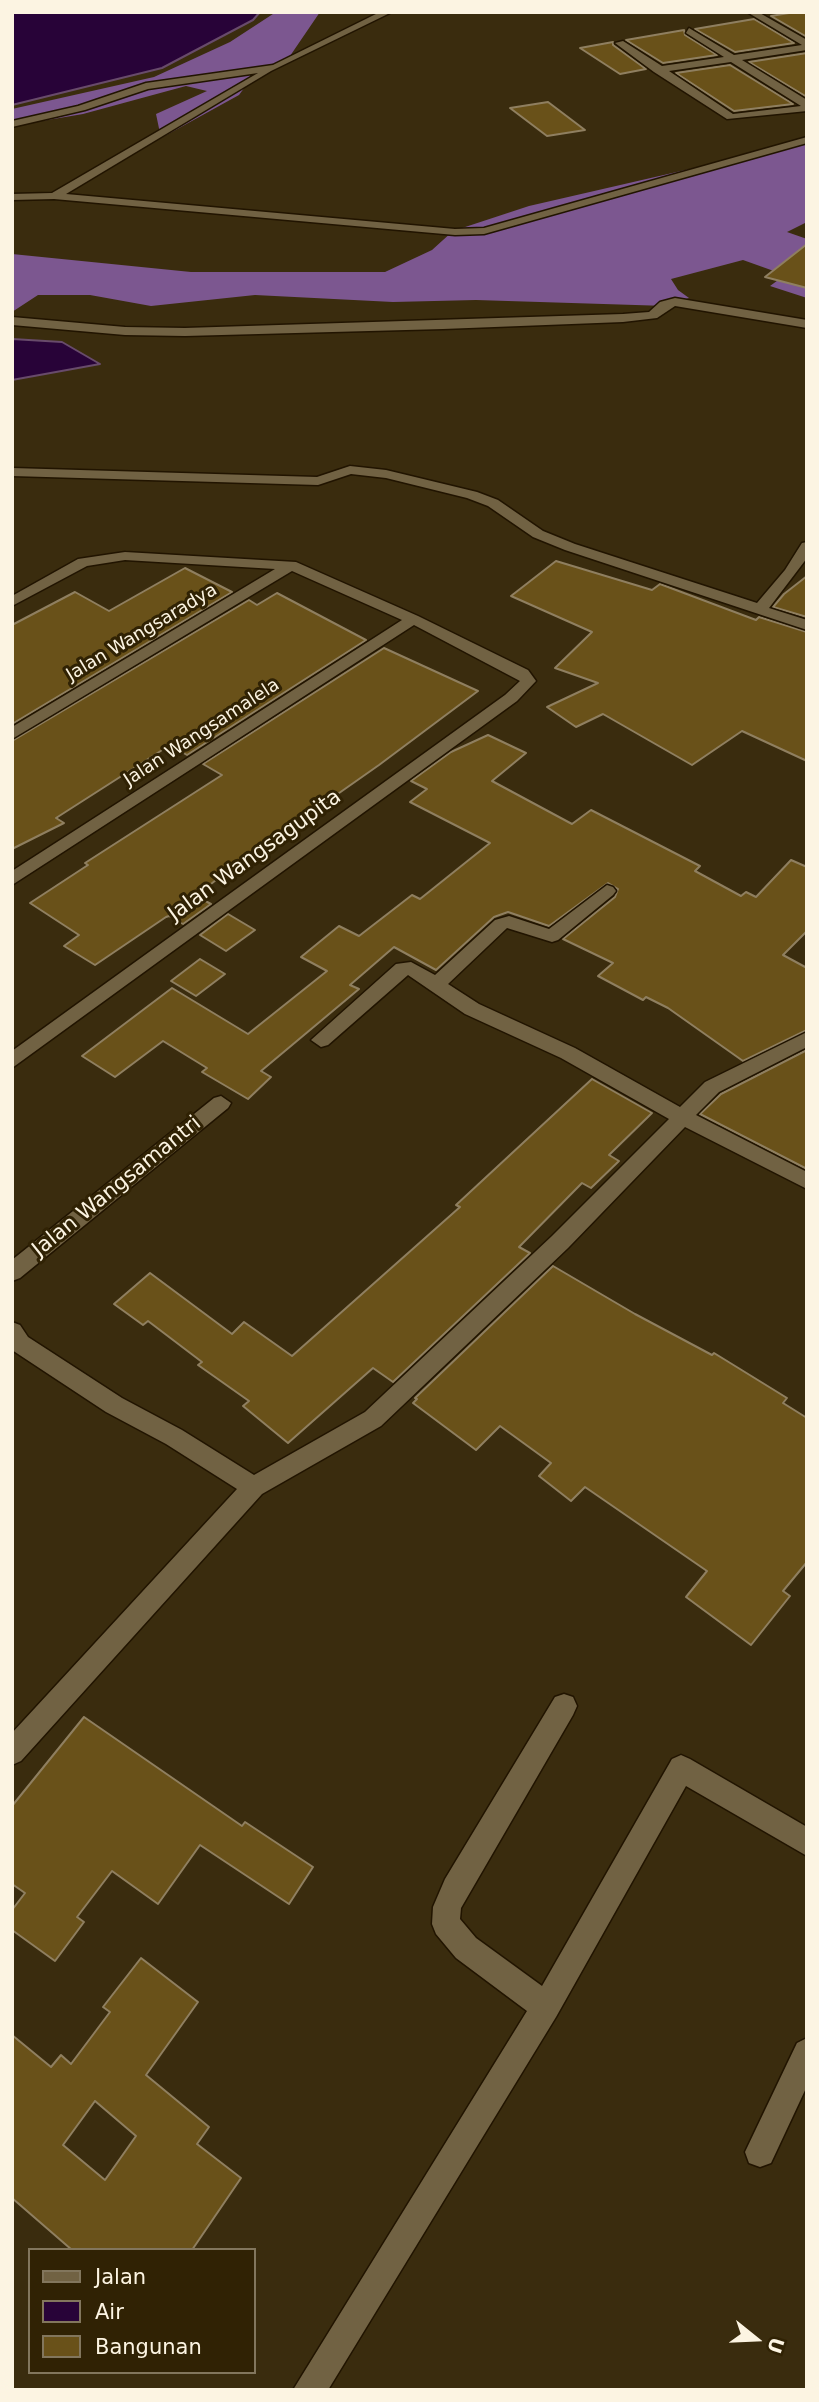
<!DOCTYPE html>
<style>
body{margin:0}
#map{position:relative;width:819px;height:2402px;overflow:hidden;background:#3a2c0e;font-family:"DejaVu Sans",sans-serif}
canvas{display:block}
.frame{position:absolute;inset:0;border:14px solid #fcf4e2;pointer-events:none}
.legend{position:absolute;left:28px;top:2248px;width:228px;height:126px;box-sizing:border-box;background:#302204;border:2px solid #82765d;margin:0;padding:9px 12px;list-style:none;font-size:21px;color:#fcf4e2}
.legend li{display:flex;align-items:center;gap:14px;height:35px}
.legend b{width:35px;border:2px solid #82765d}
.north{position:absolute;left:721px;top:2304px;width:70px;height:70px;-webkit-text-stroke:5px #302204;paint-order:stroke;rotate:108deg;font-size:19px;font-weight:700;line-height:28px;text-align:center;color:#fcf4e2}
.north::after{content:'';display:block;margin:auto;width:24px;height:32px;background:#fcf4e2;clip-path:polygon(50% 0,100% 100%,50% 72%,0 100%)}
</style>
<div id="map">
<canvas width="819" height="2402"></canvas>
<div class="frame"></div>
<ul class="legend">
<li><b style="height:9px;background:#716243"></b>Jalan</li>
<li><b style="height:19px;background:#280338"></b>Air</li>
<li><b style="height:19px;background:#695119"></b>Bangunan</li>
</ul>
<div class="north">U</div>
</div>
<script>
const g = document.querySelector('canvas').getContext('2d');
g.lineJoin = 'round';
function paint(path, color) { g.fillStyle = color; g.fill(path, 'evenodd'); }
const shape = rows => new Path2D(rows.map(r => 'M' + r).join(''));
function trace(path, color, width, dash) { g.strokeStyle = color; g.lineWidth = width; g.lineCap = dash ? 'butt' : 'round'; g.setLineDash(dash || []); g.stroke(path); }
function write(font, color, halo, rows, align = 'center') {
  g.font = font + ' "DejaVu Sans",sans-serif'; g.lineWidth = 6; g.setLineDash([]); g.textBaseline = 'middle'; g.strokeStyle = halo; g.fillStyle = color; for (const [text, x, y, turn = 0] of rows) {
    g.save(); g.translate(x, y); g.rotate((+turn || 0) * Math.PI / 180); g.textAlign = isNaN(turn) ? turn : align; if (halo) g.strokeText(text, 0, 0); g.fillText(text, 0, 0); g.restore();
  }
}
const forest = shape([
 [276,12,320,12,290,56,253,76,239,95,161,138,156,114,207,91,186,86,83,114,12,126,12,109,154,77,230,42],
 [807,142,807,222,787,232,807,239,807,298,770,286,785,275,743,260,671,279,678,290,689,298,667,306,476,300,393,302,255,295,151,306,90,295,38,295,12,312,12,254,191,272,385,272,432,250,453,231,529,206]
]);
const water = shape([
 [12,12,260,12,253,20,162,68,12,105,12,12],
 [12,339,62,342,100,364,12,380,12,339]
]);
const building = shape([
 [795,12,807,12,807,37,771,16,795,12],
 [754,19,794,43,735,52,695,29,754,19],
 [684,30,685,35,717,55,663,63,626,40,684,30],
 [613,42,613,45,646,69,620,74,580,48,613,42],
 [807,53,807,97,749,62,807,53],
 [730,65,793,104,734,111,676,73,730,65],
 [548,102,585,130,547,136,510,108,548,102],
 [807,244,807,288,765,277,807,244],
 [556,561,652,590,660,584,756,620,759,617,807,632,807,761,742,731,692,765,603,714,576,727,547,707,598,683,555,668,592,632,511,596,556,561],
 [185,568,232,592,12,724,12,625,75,592,109,611,185,568],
 [807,576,807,617,773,607,784,594,807,576],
 [277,593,366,640,187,755,170,745,56,818,64,823,12,849,12,741,249,600,257,605,277,593],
 [384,648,478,691,379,765,221,876,196,896,211,904,183,924,169,916,166,917,95,965,64,946,79,935,30,903,88,865,85,863,222,775,203,764,384,648],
 [488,735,526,753,492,781,572,824,591,810,700,866,695,871,741,896,746,892,756,897,791,860,807,867,807,931,783,955,807,968,807,1030,743,1061,668,1008,646,997,643,1000,598,976,613,963,563,939,615,897,618,889,608,883,549,926,508,912,494,917,436,970,394,947,350,985,359,989,261,1071,271,1077,248,1099,202,1072,207,1068,163,1041,115,1077,82,1056,172,988,248,1034,327,971,301,957,339,926,359,936,412,895,420,899,490,843,410,802,427,789,411,781,451,752,488,735],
 [228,914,255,930,226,951,200,935,228,914],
 [200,959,225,974,196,996,171,981,200,959],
 [807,1050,807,1169,700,1114,721,1094,807,1050],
 [592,1079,652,1113,609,1155,619,1161,591,1188,582,1183,519,1247,530,1253,393,1382,373,1368,288,1443,243,1406,249,1401,198,1365,202,1362,148,1321,143,1325,114,1304,150,1273,232,1334,244,1322,292,1356,460,1207,456,1205,592,1079],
 [553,1266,635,1314,712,1355,714,1353,787,1398,783,1403,807,1418,807,1562,783,1591,790,1596,751,1645,686,1597,707,1571,585,1487,571,1501,539,1476,551,1463,500,1426,476,1450,413,1403,417,1399,415,1398,553,1266],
 [84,1717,242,1826,245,1822,313,1867,289,1904,200,1845,158,1904,112,1871,77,1917,84,1922,55,1961,12,1930,12,1910,25,1893,12,1884,12,1806,84,1717],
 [141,1958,198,2002,146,2075,209,2127,197,2144,241,2178,192,2250,72,2250,12,2198,12,2035,51,2067,61,2055,71,2064,110,2012,103,2007,141,1958],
 [95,2101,136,2136,105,2180,63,2145,95,2101]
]);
const minor = shape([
 [380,12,392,12,271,71,66,194,455,229,484,228,807,137,807,143,484,234,455,235,54,199,12,200,12,194,52,193,258,73,148,89,85,110,12,127,12,121,78,106,146,83,273,65,380,12],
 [747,12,758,12,807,40,807,50,742,60,807,100,807,111,727,119,654,72,615,43,623,41,662,66,724,57,686,33,689,28,734,55,802,45,747,12],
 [731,62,801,106,733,114,669,71,731,62],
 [675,298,807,320,807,328,675,306,657,318,623,322,443,329,185,336,125,335,12,325,12,317,125,327,185,328,623,314,649,312,660,302,675,298],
 [350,466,386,470,477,492,498,500,543,531,575,544,757,603,785,570,802,543,807,542,807,558,769,608,807,620,807,630,565,550,533,537,488,506,467,498,386,478,351,474,318,485,12,476,12,468,317,477,350,466],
 [125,552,296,562,418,616,528,670,536,681,517,701,12,1068,12,1051,505,695,520,681,414,625,12,885,12,871,402,620,292,571,12,739,12,727,275,569,125,560,87,566,12,606,12,596,78,559,125,552],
 [607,885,613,887,616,891,613,895,558,940,552,942,507,928,448,984,479,1004,575,1048,680,1107,705,1082,807,1032,807,1047,719,1092,696,1115,807,1172,807,1189,685,1127,568,1248,381,1426,262,1494,21,1761,12,1765,12,1733,237,1489,166,1444,106,1412,12,1350,12,1322,20,1325,28,1337,122,1398,182,1430,254,1475,365,1412,552,1236,669,1119,561,1058,465,1014,408,975,328,1045,321,1047,311,1040,396,964,411,962,435,975,495,920,509,916,549,929,607,885],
 [221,1096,231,1103,228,1108,20,1278,12,1281,12,1260,214,1098,221,1096],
 [564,1694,573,1697,577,1706,573,1715,461,1908,460,1919,476,1938,542,1986,672,1759,681,1755,690,1759,807,1827,807,1856,686,1786,556,2017,328,2390,293,2390,527,2011,456,1958,436,1934,432,1924,433,1907,445,1879,555,1697,564,1694],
 [807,2038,807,2086,771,2163,760,2167,749,2163,745,2152,797,2043,807,2038]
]);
const farStreetnames = [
 ["Jalan Wangsaradya",142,633,-31],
 ["Jalan Wangsamalela",202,733,-33]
];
const streetNames = [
 ["Jalan Wangsagupita",255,856,-36],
 ["Jalan Wangsamantri",117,1187,-39]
];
paint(forest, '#7c5790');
paint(water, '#280338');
trace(water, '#684b6b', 2);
paint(building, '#695119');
trace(building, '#8f7f60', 2);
trace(minor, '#211400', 3);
paint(minor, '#716243');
write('18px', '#fcf4e2', '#302204', farStreetnames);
write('21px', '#fcf4e2', '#302204', streetNames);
</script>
